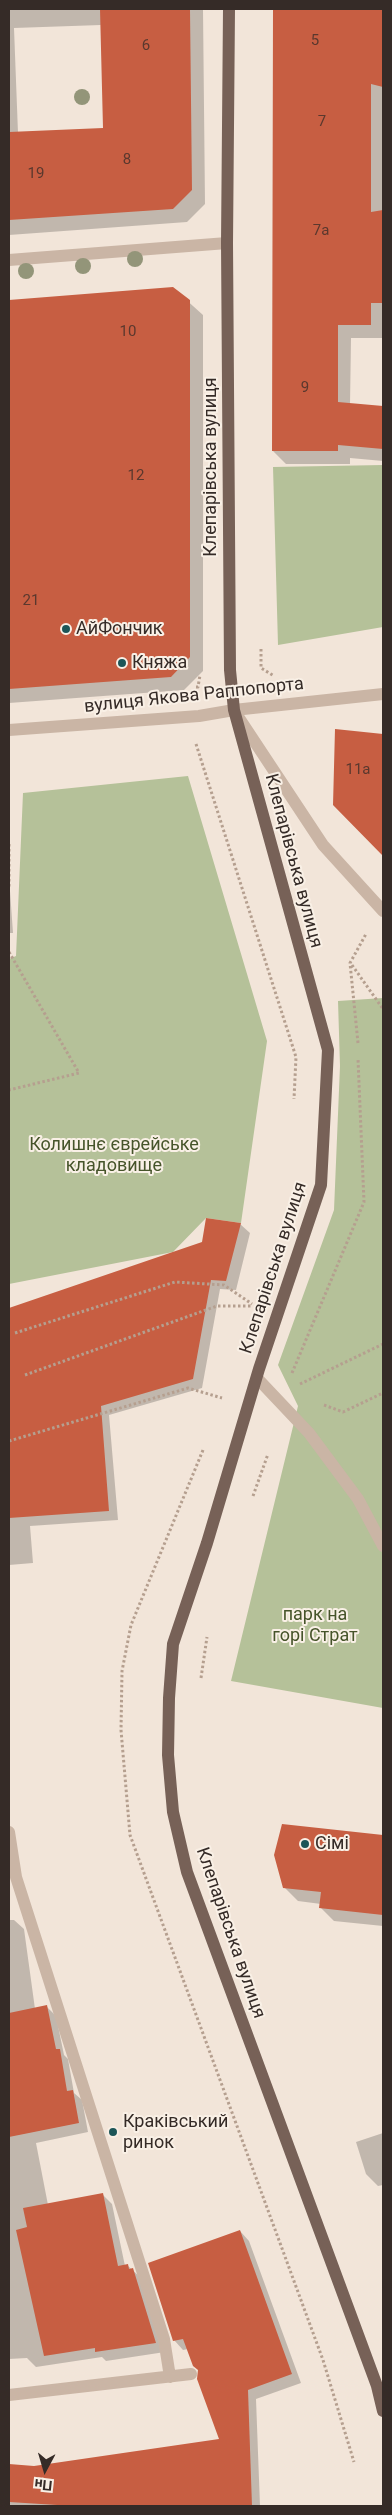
<!DOCTYPE html>
<meta charset="utf-8">
<style>
body{margin:0}
#map{position:relative;width:392px;height:2515px;overflow:hidden;background:#f2e5d9;font-family:Roboto,sans-serif}
canvas{display:block}
.frame{position:absolute;inset:0;border:10px solid #352b27;pointer-events:none}
.north{position:absolute;left:20px;top:2445px;width:50px;height:50px;-webkit-text-stroke:4px #f9f0e6;paint-order:stroke;rotate:186deg;font-size:14px;font-weight:700;line-height:20px;text-align:center;color:#352b27}
.north::after{content:'';display:block;margin:auto;width:18px;height:22px;background:#352b27;clip-path:polygon(50% 0,100% 100%,50% 72%,0 100%)}
</style>
<div id="map">
<canvas width="392" height="2515"></canvas>
<div class="frame"></div>
<div class="north">Пн</div>
</div>
<script>
const g = document.querySelector('canvas').getContext('2d');
g.lineJoin = 'round';
function paint(path, color) { g.fillStyle = color; g.fill(path, 'evenodd'); }
const shape = rows => new Path2D(rows.map(r => 'M' + r).join(''));
function trace(path, color, width, dash) { g.strokeStyle = color; g.lineWidth = width; g.lineCap = dash ? 'butt' : 'round'; g.setLineDash(dash || []); g.stroke(path); }
function write(font, color, halo, rows, align = 'center') {
  g.font = font + ' Roboto,sans-serif'; g.lineWidth = 4; g.setLineDash([]); g.textBaseline = 'middle'; g.strokeStyle = halo; g.fillStyle = color; for (const [text, x, y, turn = 0] of rows) {
    g.save(); g.translate(x, y); g.rotate((+turn || 0) * Math.PI / 180); g.textAlign = isNaN(turn) ? turn : align; if (halo) g.strokeText(text, 0, 0); g.fillText(text, 0, 0); g.restore();
  }
}
const green = shape([
 [383,465,383,627,278,645,273,467],
 [188,776,267,1041,241,1223,206,1218,173,1252,9,1284,9,959,16,956,23,793],
 [383,998,383,1708,231,1681,298,1406,278,1365,334,1210,340,1066,338,1001]
]);
const shadow = shape([
 [9,9,203,9,205,204,187,222,9,235],
 [101,25,104,129,18,133,14,28],
 [274,9,383,9,383,338,351,338,350,405,383,408,383,461,350,458,350,464,286,464,273,451],
 [173,288,203,315,203,671,184,690,9,703,9,301],
 [336,731,383,736,383,852,349,819],
 [9,877,13,933,9,933],
 [240,1224,250,1233,236,1290,220,1289,202,1388,109,1415,118,1520,30,1526,33,1563,9,1565,11,1328,9,1310,203,1243],
 [283,1825,383,1836,383,1926,334,1921,321,1908,321,1904,298,1901,284,1887],
 [9,1916,9,1920,14,1920,24,1929,35,2009,46,2006,56,2016,64,2055,68,2059,74,2093,82,2100,88,2132,36,2143,48,2205,103,2195,112,2204,125,2266,127,2265,142,2279,165,2352,106,2361,102,2357,36,2367,27,2358,9,2359],
 [383,2133,383,2185,378,2186,366,2174,356,2142],
 [240,2231,249,2241,301,2383,256,2399,260,2506,9,2506,9,2466,34,2467,221,2440,199,2371,188,2349,183,2350,174,2340]
]);
const building = shape([
 [100,9,190,9,192,190,173,209,9,220,9,132,103,128],
 [273,9,383,9,383,87,371,84,371,212,383,210,383,303,371,303,371,325,338,325,338,402,383,406,383,449,338,445,338,451,272,451],
 [173,287,190,300,190,657,171,677,9,689,9,300],
 [335,729,383,734,383,856,333,805],
 [206,1218,241,1223,226,1281,211,1280,193,1379,101,1406,109,1511,9,1518,9,1308,202,1242],
 [282,1824,383,1835,383,1915,319,1908,321,1892,283,1888,274,1855],
 [47,2005,56,2049,60,2049,67,2091,73,2090,79,2123,9,2137,9,2013],
 [103,2193,118,2266,128,2264,129,2269,133,2268,156,2343,95,2352,95,2348,44,2356,16,2230,27,2227,23,2208],
 [240,2230,292,2374,248,2390,252,2506,73,2506,9,2502,9,2464,34,2466,219,2439,197,2379,198,2370,193,2366,183,2339,173,2341,148,2263]
]);
const path = shape([
 [261,649,261,668,274,676],
 [196,687,198,687,200,675],
 [196,744,296,1057,294,1099],
 [9,844,9,887],
 [9,952,79,1073,9,1090],
 [352,965,383,1009],
 [358,1043,350,963,366,934],
 [15,1333,175,1282,224,1285,252,1304],
 [292,1373,364,1202,358,1059],
 [25,1375,217,1306,252,1306],
 [300,1384,383,1344],
 [324,1405,343,1412,383,1393],
 [9,1441,188,1388,222,1398],
 [203,1450,131,1625,122,1671,121,1730,130,1835,323,2360,354,2462],
 [253,1496,268,1454],
 [201,1678,207,1637]
]);
const minor = shape([
 [9,260,227,243],
 [237,715,323,845,383,911],
 [9,730,199,716,234,710,383,694],
 [257,1378,309,1433,358,1499,383,1546],
 [9,1832,16,1877,164,2339,170,2377],
 [9,2395,191,2374]
]);
const major = shape([
 [229,9,227,243,230,670,234,710,328,1050,321,1185,259,1369,207,1543,173,1644,169,1698,168,1755,173,1812,187,1872,377,2386,383,2411]
]);
const trees = [
 [82,97],
 [135,259],
 [83,266],
 [26,271]
];
const markers = [
 [66,629,5,"#1c5557"],
 [122,663,5,"#1c5557"],
 [305,1844,5,"#1c5557"],
 [113,2132,5,"#1c5557"]
];
const numberNames = [
 ["5",315,41],
 ["6",146,46],
 ["7",322,122],
 ["8",127,160],
 ["19",36,174],
 ["7а",321,231],
 ["10",128,332],
 ["9",305,388],
 ["12",136,476],
 ["21",31,601],
 ["11а",358,770]
];
const streetNames = [
 ["Клепарівська вулиця",211,467,-90],
 ["вулиця Якова Раппопорта",194,696,-6],
 ["Клепарівська вулиця",293,861,75],
 ["Клепарівська вулиця",274,1268,-72],
 ["Клепарівська вулиця",230,1933,71]
];
const poiNames = [
 ["АйФончик",76,629],
 ["Княжа",132,663],
 ["Сімі",315,1844],
 ["Краківський",123,2122],
 ["ринок",123,2143]
];
const parkNames = [
 ["Колишнє єврейське",114,1145],
 ["кладовище",114,1166],
 ["парк на",315,1615],
 ["горі Страт",315,1636]
];
paint(green, '#b5c199');
paint(shadow, '#0003');
paint(building, '#c75e42');
trace(path, '#b59f8f', 3, [2.5, 2.5]);
trace(minor, '#cab5a5', 12);
trace(major, '#776157', 12);
g.fillStyle = '#939579';
for (const [x, y] of trees) { g.beginPath(); g.arc(x, y, 8, 0, 2 * Math.PI); g.fill(); }
for (const [x, y, r, color] of markers) { const dot = new Path2D(); dot.arc(x, y, r, 0, 2 * Math.PI); g.fillStyle = color; g.fill(dot); trace(dot, '#f9f0e6', 2); }
write('15px', '#5a382e', null, numberNames);
write('18px', '#352b27', '#f9f0e6', streetNames);
write('18px', '#352b27', '#f9f0e6', poiNames, 'left');
write('18px', '#46542a', '#f9f0e6', parkNames);
</script>
